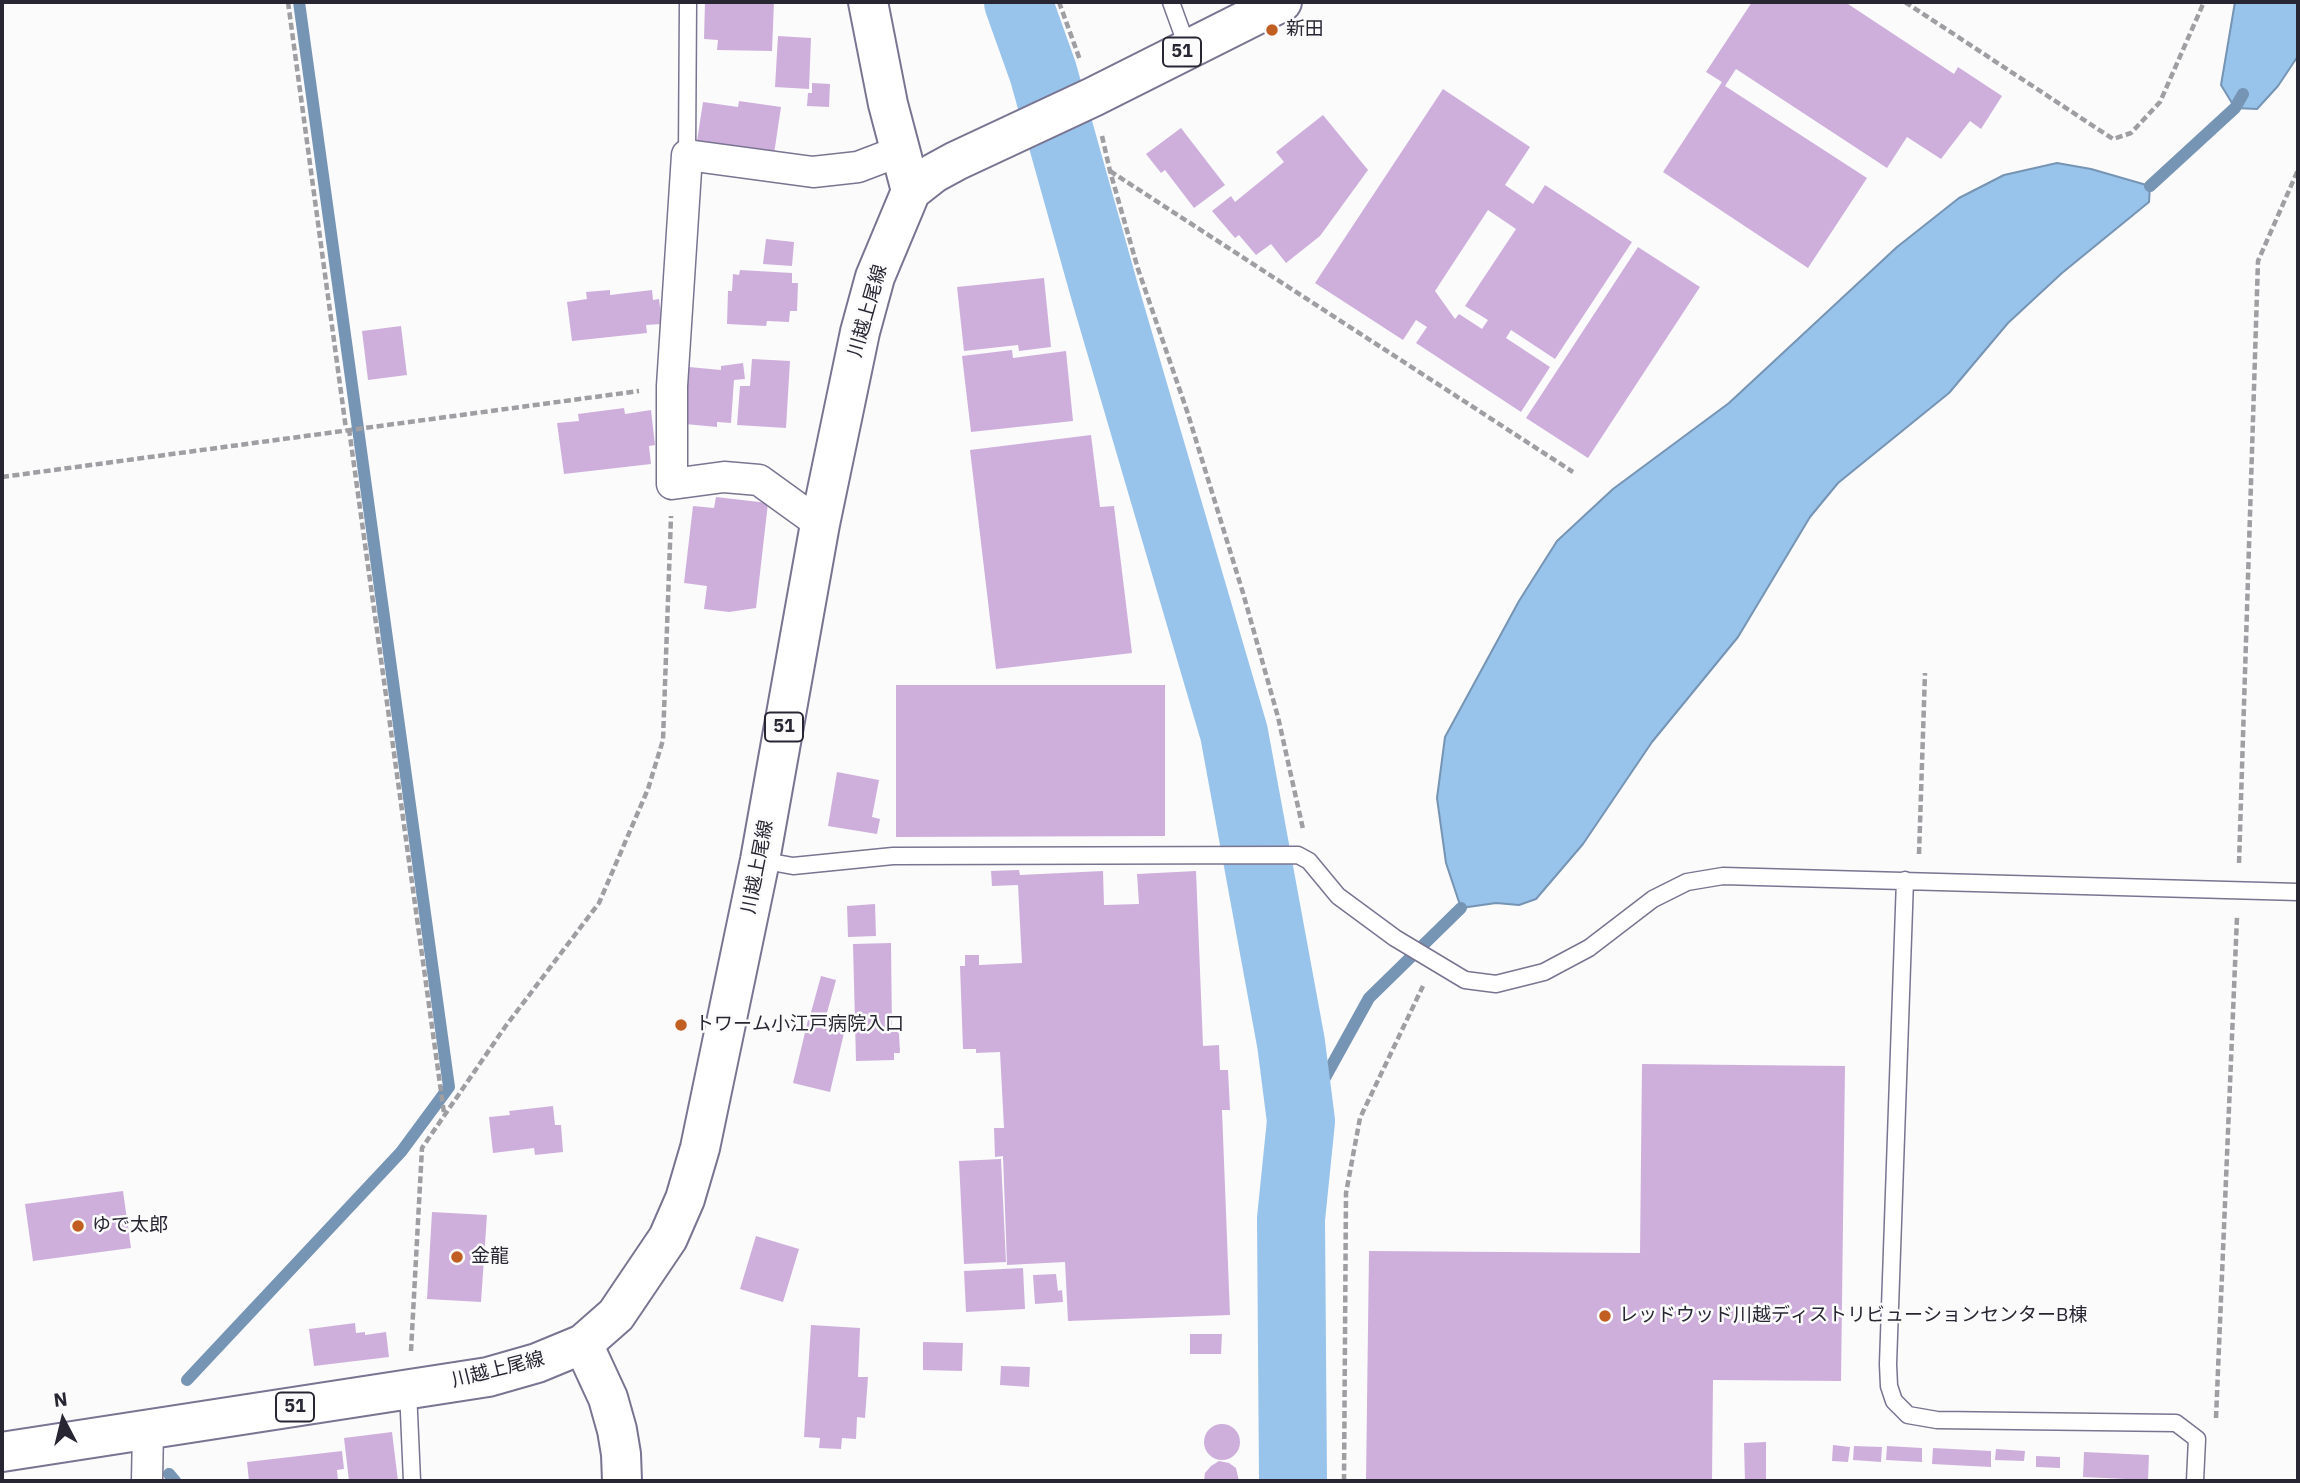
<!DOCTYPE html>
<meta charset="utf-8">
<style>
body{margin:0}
#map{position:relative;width:2300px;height:1483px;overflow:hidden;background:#fbfbfb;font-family:"IBM Plex Sans",sans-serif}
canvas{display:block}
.frame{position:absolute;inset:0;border:4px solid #282632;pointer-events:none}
.north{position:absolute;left:28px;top:1385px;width:70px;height:70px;-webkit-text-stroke:5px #fbfbfb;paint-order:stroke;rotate:353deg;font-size:19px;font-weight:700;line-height:28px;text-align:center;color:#282632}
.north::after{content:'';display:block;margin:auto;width:24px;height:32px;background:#282632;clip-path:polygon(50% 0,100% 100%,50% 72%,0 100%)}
</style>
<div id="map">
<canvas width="2300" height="1483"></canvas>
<div class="frame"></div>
<div class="north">N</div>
</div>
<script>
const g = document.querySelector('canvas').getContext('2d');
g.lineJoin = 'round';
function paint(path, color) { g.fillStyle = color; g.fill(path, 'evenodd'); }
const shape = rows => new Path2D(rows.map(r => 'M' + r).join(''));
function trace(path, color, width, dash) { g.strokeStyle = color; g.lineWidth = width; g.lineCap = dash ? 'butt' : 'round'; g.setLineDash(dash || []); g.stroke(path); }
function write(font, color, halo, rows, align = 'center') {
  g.font = font + ' "IBM Plex Sans","Noto Sans JP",sans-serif'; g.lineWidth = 5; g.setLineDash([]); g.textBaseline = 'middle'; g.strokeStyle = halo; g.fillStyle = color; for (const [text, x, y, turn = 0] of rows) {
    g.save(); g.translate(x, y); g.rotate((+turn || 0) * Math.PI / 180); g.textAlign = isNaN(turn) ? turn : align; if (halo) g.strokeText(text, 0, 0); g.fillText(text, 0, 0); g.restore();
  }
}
const water = shape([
 [2235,2,2298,2,2298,56,2278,86,2257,109,2235,108,2221,85,2235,2],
 [2057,163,2091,169,2150,186,2149,202,2062,273,2008,323,1949,393,1838,483,1810,517,1738,637,1652,742,1583,844,1536,899,1519,905,1496,903,1461,908,1446,863,1437,798,1445,737,1519,601,1557,541,1613,489,1729,403,1897,247,1959,198,2004,175,2057,163]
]);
const stream = shape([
 [2150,186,2235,108,2243,94],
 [1301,1121,1369,998,1461,908],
 [187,1380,401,1152,449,1087,299,2],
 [169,1474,175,1481]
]);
const river = shape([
 [1018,2,1043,72,1105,293,1234,733,1291,1043,1301,1121,1291,1219,1293,1481]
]);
const building = shape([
 [705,2,774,2,772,51,717,50,718,40,704,39],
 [1752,2,1845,2,1954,74,1958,67,2002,96,1981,129,1970,121,1941,159,1907,137,1887,168,1736,69,1725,86,1867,178,1808,268,1663,172,1722,82,1706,72],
 [778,36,811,38,809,89,775,87],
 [812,83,830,84,829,107,807,106,808,93,812,93],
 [1443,89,1530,147,1505,185,1533,204,1545,185,1632,242,1555,359,1511,330,1506,338,1550,367,1521,412,1416,343,1427,327,1416,320,1403,340,1315,283],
 [1488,210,1516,229,1465,306,1488,320,1482,329,1459,314,1455,319,1435,291],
 [739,101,781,107,774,154,697,141,703,102,738,107],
 [1323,115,1368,170,1320,236,1286,263,1271,244,1256,255,1239,235,1235,238,1212,211,1231,196,1235,202,1284,162,1276,152],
 [1181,128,1225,185,1194,208,1165,170,1161,173,1146,154],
 [766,239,794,242,792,266,763,264],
 [1638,247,1700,287,1588,458,1526,418],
 [740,270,792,273,792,283,798,283,797,311,790,311,789,322,767,321,766,326,727,324,728,291,732,291,733,274,739,275],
 [1044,278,1051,347,1019,351,1018,345,964,351,957,287],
 [610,290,610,295,652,290,653,300,659,299,662,324,646,325,647,333,572,341,567,302,587,299,586,292],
 [401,326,407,375,368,380,362,331],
 [1012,350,1013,358,1066,351,1073,421,971,432,962,356],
 [752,359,790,361,786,428,737,425,740,386,750,386],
 [743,363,745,379,734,380,731,423,717,422,717,427,685,424,689,367,721,370,721,366],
 [624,408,625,414,651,410,655,445,649,446,651,464,564,474,557,423,579,421,578,414],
 [1091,435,1100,507,1114,506,1132,653,996,669,970,450],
 [716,497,768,503,756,608,729,612,704,609,707,586,684,583,693,506,714,508],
 [896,685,1165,685,1165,836,896,837],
 [837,772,879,780,872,817,880,819,877,834,828,826],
 [1019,870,1020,875,1103,871,1104,905,1139,904,1137,874,1196,871,1203,1046,1219,1045,1220,1070,1228,1070,1230,1110,1222,1110,1230,1315,1068,1321,1065,1262,1007,1265,1003,1156,995,1157,994,1128,1004,1128,1000,1052,976,1053,976,1049,963,1049,960,966,965,966,965,955,979,955,979,965,1022,963,1018,885,992,886,991,871],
 [875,904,876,936,848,937,847,906],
 [891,943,892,1032,899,1032,900,1053,894,1053,894,1060,856,1061,853,944],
 [821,976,836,980,825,1020,810,1016],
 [808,1020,845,1029,830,1092,793,1083],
 [1642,1064,1845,1066,1841,1381,1713,1380,1712,1481,1366,1481,1369,1251,1640,1253],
 [553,1106,555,1125,561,1125,563,1152,535,1155,534,1148,493,1153,489,1117,510,1115,509,1111],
 [1001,1159,1006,1262,964,1264,959,1161],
 [123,1191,131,1248,33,1261,25,1204],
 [432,1212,487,1215,481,1302,427,1299],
 [756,1236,799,1249,783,1302,740,1289],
 [1023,1268,1025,1309,966,1312,964,1271],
 [1056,1274,1058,1291,1062,1290,1063,1302,1035,1304,1033,1275],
 [355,1323,356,1333,365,1332,365,1335,386,1332,389,1357,314,1366,309,1329],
 [811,1325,860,1328,858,1377,868,1377,865,1418,857,1417,856,1439,842,1438,841,1449,819,1448,820,1438,804,1437],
 [1190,1334,1222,1334,1221,1354,1190,1354],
 [923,1342,963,1343,962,1371,923,1370],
 [1001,1366,1030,1367,1029,1387,1000,1385],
 '1204 1442a18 18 0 1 1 36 0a18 18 0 1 1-36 0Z',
 [392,1432,398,1481,349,1481,344,1438],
 [1766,1442,1766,1481,1745,1481,1744,1443],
 [1833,1445,1850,1447,1848,1462,1832,1461],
 [1854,1446,1882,1447,1881,1462,1853,1460],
 [1887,1446,1922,1448,1922,1462,1886,1460],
 [1933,1448,1991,1451,1991,1467,1932,1464],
 [1996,1449,2025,1451,2024,1461,1995,1460],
 [342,1451,344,1469,337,1470,338,1481,249,1481,247,1462],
 [2084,1452,2149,1455,2148,1480,2083,1477],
 [2036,1456,2060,1457,2060,1468,2036,1467],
 [1219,1461,1229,1463,1236,1468,1239,1481,1204,1481,1205,1473,1211,1466]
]);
const path = shape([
 [288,2,346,429],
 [1059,2,1080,60],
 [1905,2,2113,139,2131,133,2160,102,2204,2],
 [1102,136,1110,171,1138,269,1187,411,1243,593,1278,717,1303,829],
 [1110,171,1573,472],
 [349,429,444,1113],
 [2,477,639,391],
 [1919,854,1925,673],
 [2239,863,2258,261,2298,170],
 [411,1351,422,1148,505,1027,599,903,648,789,663,740,671,516],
 [2216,1418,2237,917],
 [1344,1481,1346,1193,1360,1118,1423,986]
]);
const service = shape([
 [1171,2,1188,49],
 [687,155,688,2],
 [760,860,793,866,893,856,1298,855,1309,861,1338,896,1395,938,1465,980,1496,984,1544,972,1589,948,1653,899,1687,882,1723,876,2298,892],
 [1905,880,1888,1364,1889,1386,1894,1401,1908,1415,1937,1420,2176,1423,2197,1439,2195,1481],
 [408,1390,412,1481]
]);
const minor = shape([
 [820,524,759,480,724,477,672,484,672,386,687,155,813,172,858,167,900,151],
 [147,1481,148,1430]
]);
const tertiary = shape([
 [868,2,888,104,911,191],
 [583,1344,608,1398,617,1430,621,1454,622,1481]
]);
const primary = shape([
 [2,1452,488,1377,537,1363,583,1344,616,1315,668,1238,685,1199,700,1148,760,860,820,524,860,332,875,277,911,191,934,173,956,161,1093,97,1282,2]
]);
const markers = [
 [1272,30,7,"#c15f23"],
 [681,1025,7,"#c15f23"],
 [78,1226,7,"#c15f23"],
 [457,1257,7,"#c15f23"],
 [1605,1316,7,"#c15f23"]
];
const shields = [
 [1182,52,38],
 [784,727,38],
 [295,1407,38]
];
const shieldNames = [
 ["51",1182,52],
 ["51",784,727],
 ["51",295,1407]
];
const poiNames = [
 ["新田",1286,30],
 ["トワーム小江戸病院入口",695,1025],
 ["ゆで太郎",92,1226],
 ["金龍",471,1257],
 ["レッドウッド川越ディストリビューションセンターB棟",1619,1316]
];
const streetNames = [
 ["川越上尾線",868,311,-74],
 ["川越上尾線",758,867,-79],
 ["川越上尾線",498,1370,-14]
];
paint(water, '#98c3ea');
trace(water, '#7694b3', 2);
trace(stream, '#7694b3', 12);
trace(river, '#98c3ea', 68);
paint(building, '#ceafdc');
trace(service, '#797491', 19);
trace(minor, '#797491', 33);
trace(tertiary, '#797491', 42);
trace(primary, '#797491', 42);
trace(path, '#9e9ea3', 4.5, [7, 3.5]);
trace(service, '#fff', 16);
trace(minor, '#fff', 30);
trace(tertiary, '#fff', 38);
trace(primary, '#fff', 38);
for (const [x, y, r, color] of markers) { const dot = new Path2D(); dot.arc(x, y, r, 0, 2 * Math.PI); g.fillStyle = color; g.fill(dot); trace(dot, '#fbfbfb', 2.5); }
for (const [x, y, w] of shields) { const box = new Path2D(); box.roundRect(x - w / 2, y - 14.5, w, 29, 5); g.fillStyle = '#fbfbfb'; g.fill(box); trace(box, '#282632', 2); }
write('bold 18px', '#282632', null, shieldNames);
write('19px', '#282632', '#fbfbfb', poiNames, 'left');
write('19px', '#282632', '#fbfbfb', streetNames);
</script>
